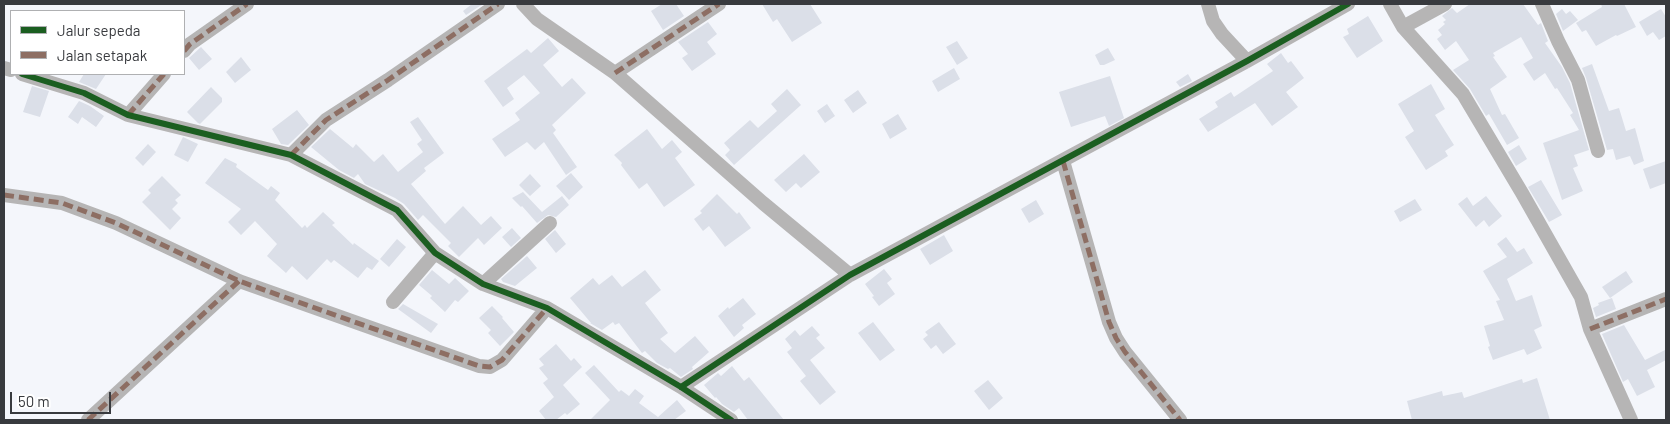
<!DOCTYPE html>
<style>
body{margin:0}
#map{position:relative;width:1670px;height:424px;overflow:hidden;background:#f4f6fb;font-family:Barlow,sans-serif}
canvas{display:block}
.frame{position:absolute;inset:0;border:5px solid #383a3e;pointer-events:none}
.legend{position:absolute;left:10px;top:10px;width:175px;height:65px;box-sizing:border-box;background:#fff;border:1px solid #afb0b2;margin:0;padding:6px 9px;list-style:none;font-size:15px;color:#383a3e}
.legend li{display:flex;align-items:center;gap:10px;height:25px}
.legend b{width:25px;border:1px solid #afb0b2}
.scale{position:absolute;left:10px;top:392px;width:101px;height:22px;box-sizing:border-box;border:2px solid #383a3e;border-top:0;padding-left:6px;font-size:15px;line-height:18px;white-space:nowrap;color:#383a3e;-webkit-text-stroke:4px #fff;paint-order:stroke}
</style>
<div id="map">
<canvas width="1670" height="424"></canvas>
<div class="frame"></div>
<ul class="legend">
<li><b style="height:6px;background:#1b5e20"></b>Jalur sepeda</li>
<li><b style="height:6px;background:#8d6e63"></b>Jalan setapak</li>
</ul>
<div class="scale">50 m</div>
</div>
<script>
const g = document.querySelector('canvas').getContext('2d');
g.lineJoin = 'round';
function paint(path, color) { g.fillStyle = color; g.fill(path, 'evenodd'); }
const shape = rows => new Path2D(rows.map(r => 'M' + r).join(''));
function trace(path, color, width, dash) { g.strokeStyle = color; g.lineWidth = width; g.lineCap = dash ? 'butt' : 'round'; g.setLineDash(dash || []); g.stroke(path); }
const building = shape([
 [472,4,483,4,466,15,463,11],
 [662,4,676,4,684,16,663,30,651,11],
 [762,4,810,4,822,23,792,42,777,19,773,22],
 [1470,4,1523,4,1538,25,1541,23,1548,41,1545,43,1562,67,1570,83,1589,150,1574,155,1578,166,1573,168,1583,191,1562,200,1543,143,1579,130,1570,115,1573,113,1557,88,1555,89,1545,73,1534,81,1523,64,1533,58,1521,37,1493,53,1495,56,1493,57,1507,77,1490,89,1502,115,1505,114,1519,138,1507,145,1489,114,1486,116,1470,89,1453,70,1469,60,1456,41,1445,50,1437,39,1442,35,1438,30,1445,24,1443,22,1446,20,1442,16,1452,8,1457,13],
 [1601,4,1624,4,1636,27,1617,36,1616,35,1596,46,1586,30,1582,32,1576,23,1602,7],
 [1562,9,1566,14,1570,11,1578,20,1563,31,1556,14],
 [1661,9,1666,17,1666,36,1659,40,1653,32,1647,36,1639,22],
 [1368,16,1383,41,1357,58,1343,37,1349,34,1347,29],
 [708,22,717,34,707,42,716,54,692,71,682,58,688,54,678,42],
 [548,38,559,51,543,65,562,87,572,78,586,93,552,125,556,130,553,133,577,167,566,175,544,142,535,150,527,142,505,157,492,139,520,120,515,113,540,93,524,75,507,88,514,99,503,107,484,81,527,49,531,53],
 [957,41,968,58,957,65,946,47],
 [201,47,212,59,199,70,189,58],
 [1108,48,1115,60,1104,65,1100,65,1095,55],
 [1281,53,1288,63,1291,61,1304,78,1286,92,1298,107,1272,126,1255,103,1208,132,1199,119,1218,107,1215,102,1231,92,1234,97,1273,71,1267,64],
 [241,57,251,70,235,83,226,72],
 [1592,64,1609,111,1619,108,1626,131,1635,128,1644,161,1634,165,1630,156,1616,160,1613,149,1607,150,1586,78,1582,68],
 [954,68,960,79,938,92,932,81],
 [84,74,106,74,96,89,79,82],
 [1188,74,1192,81,1180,87,1176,82],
 [1110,76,1124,118,1109,126,1105,116,1071,127,1059,92],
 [1431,84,1445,109,1435,115,1454,145,1445,151,1448,156,1426,170,1405,137,1414,131,1398,104],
 [32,86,49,91,40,117,23,112],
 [211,87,222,98,222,102,200,124,198,123,187,112],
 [787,89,801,105,734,165,725,155,730,150,724,143,750,120,758,128,777,111,771,104],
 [858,90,867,103,853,113,844,100],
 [79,101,90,106,104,116,96,127,82,117,78,124,68,117],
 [827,104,835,116,825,123,817,111],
 [297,110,309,125,288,145,281,144,272,129],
 [898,114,907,129,890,139,882,124],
 [418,117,444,153,424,168,426,171,411,184,445,224,463,206,481,225,491,216,502,228,484,245,478,238,459,257,448,246,451,243,423,215,418,220,404,204,395,198,365,184,358,174,354,178,339,170,311,147,330,129,353,148,356,144,374,162,383,154,398,172,423,152,417,144,422,140,410,122],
 [647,129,662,149,672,140,682,152,675,158,695,185,664,207,647,183,639,189,621,165,622,163,614,155],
 [183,137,198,144,188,162,174,155],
 [148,144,156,152,143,166,135,158],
 [1519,145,1527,159,1516,166,1508,152],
 [804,154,820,172,801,188,796,183,786,192,774,180],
 [225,158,237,164,236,167,268,190,271,186,280,193,275,200,302,228,305,225,307,228,323,212,335,223,332,225,353,245,354,243,379,261,372,270,367,267,358,278,334,260,331,263,327,259,307,280,292,266,286,273,267,256,277,244,255,221,241,235,228,222,241,209,205,183],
 [1666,161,1666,183,1650,189,1643,169],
 [571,173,583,187,569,200,556,186],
 [530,174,541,186,530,196,519,185],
 [162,176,181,195,175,200,178,203,172,209,181,218,170,230,142,202,151,193,148,190],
 [1541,180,1562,215,1549,222,1528,187],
 [523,192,542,212,562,196,569,205,556,217,548,215,537,223,522,206,521,207,512,198],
 [717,194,737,214,739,212,751,228,725,247,709,226,703,231,694,219,702,213,700,211],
 [1486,196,1502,216,1489,227,1484,220,1476,227,1458,204,1467,197,1473,206],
 [1415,199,1422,210,1400,222,1394,211],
 [1036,200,1044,214,1029,223,1021,209],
 [512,228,521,238,511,247,502,237],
 [555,230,566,244,556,253,545,239],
 [944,235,953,251,930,265,920,249],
 [1506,237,1517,252,1524,248,1533,263,1507,279,1516,301,1532,295,1542,326,1534,330,1542,348,1527,355,1524,349,1493,360,1488,347,1490,346,1484,326,1504,320,1496,301,1500,300,1483,271,1507,257,1497,244],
 [397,239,406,247,389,267,380,259],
 [527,256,537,268,515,286,503,282,501,279],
 [884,269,892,279,887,283,895,294,879,306,872,297,874,296,865,284],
 [432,270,449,284,455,278,469,291,458,302,455,300,445,312,430,298,432,296,419,285],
 [645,270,661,290,645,303,668,333,660,339,675,353,695,336,709,352,692,367,693,369,681,377,670,368,668,369,657,363,645,351,642,353,619,323,615,325,613,322,602,330,590,323,591,323,570,298,593,278,599,285,612,275,622,287],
 [1626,271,1633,282,1610,298,1602,287],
 [743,298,756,314,742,325,744,328,734,337,718,316,728,307,729,309],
 [1612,298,1616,309,1596,317,1593,308,1599,305,1598,303],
 [403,304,438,324,431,333,398,309],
 [492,306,503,317,502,318,514,332,500,346,488,333,491,330,479,318],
 [873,322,895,350,880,361,858,333],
 [939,322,956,344,943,354,936,345,931,349,923,339,928,335,925,332],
 [1624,325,1645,360,1665,350,1666,354,1666,360,1647,370,1655,387,1637,396,1628,379,1623,382,1602,334],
 [812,326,820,335,816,338,825,348,810,360,836,392,820,405,800,381,806,376,787,352,792,348,785,339,795,330,800,336],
 [556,344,571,361,574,358,582,367,563,385,580,404,567,415,565,413,556,420,546,420,539,411,554,397,543,383,548,379,539,368,544,365,539,359],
 [594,365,619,392,621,390,629,396,635,389,644,396,639,403,658,417,677,400,686,411,674,420,590,420,610,400,585,373],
 [732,366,744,381,749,377,784,420,748,420,739,408,734,412,722,404,716,397,715,398,704,385,718,373,721,376],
 [1537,378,1550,420,1412,420,1407,401,1442,391,1443,396,1462,392,1464,398,1522,379,1523,383],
 [988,380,1003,398,989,410,974,391]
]);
const minor = shape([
 [523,4,537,19,615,73,763,203,850,275],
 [1208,4,1213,21,1222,34,1247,61],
 [1390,4,1403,27,1463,94,1522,193,1581,297,1590,329,1631,420],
 [1542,4,1558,41,1578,80,1598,151],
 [1403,27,1445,4],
 [184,51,190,44,247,4],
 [4,68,11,70],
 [615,73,719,4],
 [22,74,84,93,128,115,291,155,397,210,435,253,483,284,547,308,681,387,731,420],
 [128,115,164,74],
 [291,155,326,120,388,80,498,4],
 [1063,161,1109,322,1116,338,1125,352,1180,420],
 [4,195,62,203,116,223,239,281,479,366,490,367,502,360,547,308],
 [483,284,550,223],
 [393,302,435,253],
 [1590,329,1666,299],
 [681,387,850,275,1247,61,1348,4],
 [88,420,239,281]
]);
const quiet = shape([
 [184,51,190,44,247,4],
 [615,73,719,4],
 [128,115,164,74],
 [291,155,326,120,388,80,498,4],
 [1063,161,1109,322,1116,338,1125,352,1180,420],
 [4,195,62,203,116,223,239,281,479,366,490,367,502,360,547,308],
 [1590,329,1666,299],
 [88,420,239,281]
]);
const cycleway = shape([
 [22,74,84,93,128,115,291,155,397,210,435,253,483,284,547,308,681,387,731,420],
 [681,387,850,275,1247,61,1348,4]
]);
paint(building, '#dbdfe8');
trace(minor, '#b6b5b5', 14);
trace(quiet, '#8d6e63', 5, [10, 5]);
trace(cycleway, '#1b5e20', 6);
</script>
